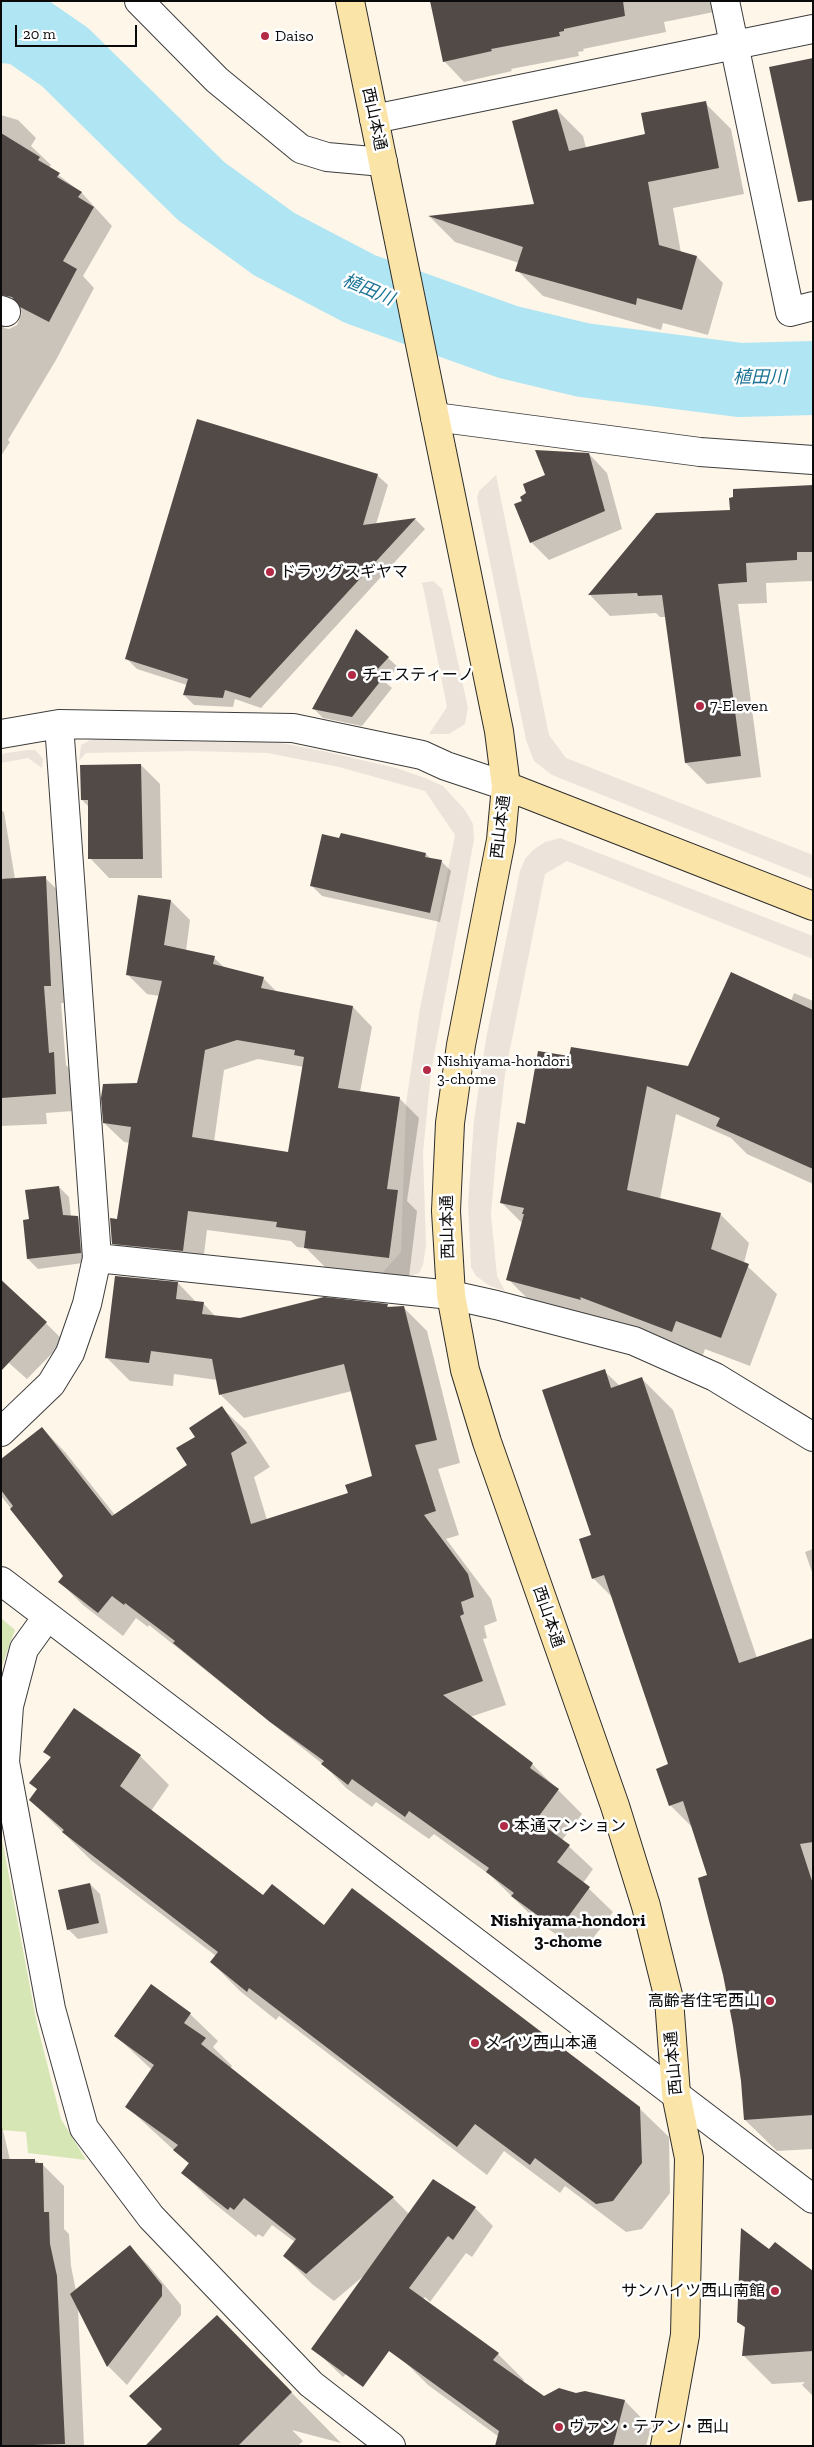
<!DOCTYPE html>
<meta charset="utf-8">
<style>
body{margin:0}
#map{position:relative;width:814px;height:2447px;overflow:hidden;background:#fef6e9;font-family:"Zilla Slab",serif}
canvas{display:block}
.frame{position:absolute;inset:0;border:2px solid #0a0a0a;pointer-events:none}
.scale{position:absolute;left:15px;top:25px;width:122px;height:22px;box-sizing:border-box;border:2px solid #0a0a0a;border-top:0;padding-left:6px;font-size:15px;line-height:18px;white-space:nowrap;color:#0a0a0a;-webkit-text-stroke:4px #fff;paint-order:stroke}
</style>
<div id="map">
<canvas width="814" height="2447"></canvas>
<div class="frame"></div>
<div class="scale">20 m</div>
</div>
<script>
const g = document.querySelector('canvas').getContext('2d');
g.lineJoin = 'round';
function paint(path, color) { g.fillStyle = color; g.fill(path, 'evenodd'); }
const shape = rows => new Path2D(rows.map(r => 'M' + r).join(''));
function trace(path, color, width, dash) { g.strokeStyle = color; g.lineWidth = width; g.lineCap = dash ? 'butt' : 'round'; g.setLineDash(dash || []); g.stroke(path); }
function write(font, color, halo, rows, align = 'center') {
  g.font = font + ' "Zilla Slab","Noto Sans JP",serif'; g.lineWidth = 5; g.setLineDash([]); g.textBaseline = 'middle'; g.strokeStyle = halo; g.fillStyle = color; for (const [text, x, y, turn = 0] of rows) {
    g.save(); g.translate(x, y); g.rotate((+turn || 0) * Math.PI / 180); g.textAlign = isNaN(turn) ? turn : align; if (halo) g.strokeText(text, 0, 0); g.fillText(text, 0, 0); g.restore();
  }
}
const green = shape([
 [1,1618,15,1630,1,1669],
 [1,1834,37,2024,61,2119,86,2160,28,2153,26,2132,1,2130]
]);
const plaza = shape([
 [496,475,549,735,566,758,813,855,813,879,552,775,534,761,526,740,477,498,479,491],
 [433,581,442,589,468,708,465,724,449,734,429,734,447,707,423,586,421,583],
 [217,738,281,743,318,750,396,768,425,778,443,786,465,810,473,824,474,840,431,1072,423,1153,426,1245,423,1265,419,1273,411,1276,382,1273,401,1252,406,1104,420,1008,455,835,425,791,339,767,267,753,190,751,86,753,79,761,81,745,90,740],
 [27,750,35,750,40,755,43,759,42,768,28,758,1,763,1,754],
 [560,838,813,936,813,959,567,861,545,874,505,1074,497,1144,491,1214,497,1276,505,1291,490,1286,476,1276,471,1267,468,1204,474,1120,486,1039,520,871,525,859,533,850,545,842]
]);
const shadow = shape([
 [431,1,712,1,714,12,664,22,666,32,583,49,584,51,578,52,579,56,511,69,512,71,464,82,444,61],
 [705,103,731,129,744,194,673,208,681,253,697,257,723,283,708,335,663,323,661,330,543,296,517,270,519,263,455,242,430,217,536,205,557,110,583,136,586,148,647,135],
 [1,115,18,120,36,138,31,146,51,165,49,168,81,192,112,226,83,276,94,288,56,360,8,440,10,442,1,456],
 [17,312,22,313,17,325,9,329,4,328,5,322],
 [589,454,607,473,622,529,549,560,531,542,524,502],
 [377,475,388,485,376,524,415,519,425,529,261,708,235,699,233,707,194,705,184,695,187,685,137,669,127,659],
 [813,487,813,581,766,583,767,603,738,604,761,777,707,784,686,763,666,617,660,617,656,613,610,616,590,595,657,514,731,511],
 [388,658,398,667,385,682,392,688,362,726,323,718,313,708],
 [141,765,160,784,162,878,109,878,90,858,89,807,82,800],
 [1,810,4,812,15,879,45,878,63,895,68,1003,61,1003,66,1065,71,1071,73,1111,46,1113,47,1124,1,1126],
 [426,854,431,859,441,861,451,871,440,922,322,896,312,886],
 [171,901,190,920,186,951,214,958,225,968,263,978,278,993,353,1007,372,1027,360,1092,399,1098,419,1118,407,1201,417,1211,409,1277,325,1267,306,1248,297,1247,291,1241,207,1230,202,1270,132,1263,113,1243,130,1143,124,1142,104,1123,138,1085,159,996,147,994,128,975],
 [258,1059,304,1067,289,1153,214,1142,224,1070],
 [794,993,813,1001,813,1184,747,1154,731,1138,676,1114,660,1199,720,1214,749,1243,744,1263,777,1294,750,1366,705,1349,701,1360,537,1308,508,1279,523,1224,501,1202,526,1125,570,1057,689,1068,791,1001],
 [59,1187,69,1197,71,1217,78,1217,88,1227,90,1262,38,1269,28,1259,30,1221],
 [116,1277,178,1283,197,1303,203,1303,216,1317,240,1319,387,1305,390,1308,403,1307,427,1331,460,1463,438,1469,459,1535,446,1539,491,1599,497,1621,484,1626,487,1638,483,1639,506,1705,470,1717,532,1764,582,1814,562,1840,593,1869,583,1883,613,1912,584,1950,570,1940,568,1943,536,1920,490,1875,434,1834,429,1839,376,1802,372,1807,346,1788,325,1766,149,1625,148,1627,136,1618,123,1636,83,1605,60,1582,65,1576,1,1496,1,1461,42,1428,65,1452,115,1515,189,1465,197,1437,222,1408,246,1431,270,1467,254,1477,267,1520,350,1494,373,1477,352,1391,244,1418,220,1394,217,1380,174,1374,173,1386,130,1381,106,1357],
 [1,1279,64,1341,27,1379,1,1356],
 [604,1371,620,1386,642,1379,673,1410,757,1658,813,1639,813,2149,777,2151,745,2120,743,2081,709,1876,693,1828,670,1805,670,1765,613,1598,593,1578,593,1536],
 [813,1549,813,1575,805,1552],
 [74,1709,140,1756,169,1785,151,1811,263,1897,324,1927,639,2108,669,2137,670,2193,642,2229,626,2232,565,2186,560,2193,504,2151,487,2175,279,2016,276,2020,240,1991,211,1962,216,1956,92,1861,30,1800,38,1790,51,1758,45,1752],
 [90,1884,100,1894,108,1933,78,1939,68,1929],
 [190,2014,218,2041,213,2047,232,2066,230,2069,393,2198,409,2214,475,2208,493,2226,472,2257,466,2253,430,2302,425,2297,343,2377,313,2348,366,2274,334,2301,312,2284,284,2256,295,2242,272,2225,263,2237,258,2234,256,2237,210,2200,183,2173,189,2164,127,2107,152,2070,116,2036],
 [1,2122,10,2160,34,2160,43,2165,64,2186,64,2229,69,2234,71,2266,76,2291,130,2247,149,2266,181,2305,181,2315,127,2385,108,2366,78,2307,84,2446,3,2446],
 [770,2250,813,2273,813,2396,802,2385,805,2382,772,2384,743,2355,746,2329,738,2321],
 [247,2347,341,2443,292,2430,303,2441,298,2446,157,2446],
 [498,2354,524,2380,523,2382,544,2397,585,2392,625,2401,651,2428,646,2446,497,2446,499,2437,428,2385,402,2359]
]);
const river = shape([
 [1,26,23,28,65,57,201,191,274,244,360,289,508,342,583,360,740,380,813,378]
]);
const building = shape([
 [430,1,623,1,625,16,564,29,564,31,559,32,560,36,491,49,492,51,443,62],
 [813,58,813,200,798,202,769,67],
 [706,101,719,168,648,182,659,245,697,256,682,310,637,298,636,305,515,271,523,247,428,216,534,204,512,121,557,109,569,151,645,134,641,113],
 [1,133,40,157,38,160,60,173,57,177,82,192,78,197,94,207,63,261,77,269,49,322,20,307,12,297,1,295],
 [197,419,378,474,363,525,416,518,250,698,225,690,223,698,183,695,188,679,125,659],
 [535,450,589,453,605,511,530,543,514,504,522,501,520,497,526,493,523,484,545,475],
 [813,485,813,552,797,552,797,560,746,563,747,582,718,584,741,756,685,763,662,595,638,596,637,593,588,595,656,513,730,510,729,498,733,497,733,489],
 [356,629,389,657,375,672,383,678,352,717,312,709],
 [141,764,143,859,88,859,88,800,81,800,80,765],
 [341,833,426,853,425,857,442,860,430,913,310,886,322,834,339,838],
 [46,876,51,986,44,986,49,1053,54,1052,56,1094,1,1098,1,879],
 [138,895,171,900,164,945,215,956,213,964,264,977,261,988,353,1006,338,1088,400,1097,387,1189,398,1190,389,1258,304,1248,306,1231,276,1227,277,1222,188,1211,183,1251,112,1244,110,1218,117,1219,131,1127,103,1123,101,1098,103,1084,137,1083,162,981,126,975],
 [237,1040,295,1050,294,1055,304,1057,288,1152,192,1137,205,1050],
 [731,972,813,1010,813,1169,716,1126,720,1118,647,1086,627,1190,721,1213,711,1249,749,1264,721,1338,676,1321,672,1332,580,1297,581,1300,506,1280,524,1214,522,1214,524,1208,500,1203,517,1122,525,1124,538,1051,569,1056,571,1047,688,1066],
 [59,1186,63,1215,78,1216,81,1253,27,1259,23,1220,29,1219,25,1190],
 [115,1276,178,1282,176,1299,204,1302,202,1314,240,1318,324,1297,388,1304,387,1307,404,1306,437,1440,415,1445,436,1511,424,1515,468,1574,474,1597,461,1602,464,1614,460,1616,483,1681,443,1695,533,1763,530,1768,559,1789,536,1820,570,1845,557,1862,590,1887,560,1928,546,1917,544,1920,511,1896,514,1893,486,1872,489,1868,409,1811,405,1817,352,1779,348,1785,321,1764,324,1761,270,1722,173,1643,175,1641,125,1603,124,1605,112,1596,98,1613,58,1582,63,1576,10,1509,13,1506,1,1490,1,1459,42,1427,112,1516,187,1465,176,1448,195,1437,189,1428,222,1406,247,1443,231,1453,251,1524,348,1493,345,1485,372,1476,344,1364,219,1395,212,1359,151,1351,149,1363,105,1358],
 [1,1280,47,1322,1,1371],
 [605,1369,611,1388,642,1377,739,1663,813,1638,813,1842,800,1844,813,1884,813,2115,744,2120,741,2081,733,2026,723,1975,698,1878,707,1875,683,1801,669,1806,656,1769,668,1764,604,1575,592,1579,579,1539,591,1535,542,1390],
 [74,1708,141,1755,120,1786,263,1895,272,1884,324,1925,352,1888,640,2107,642,2163,613,2201,596,2204,535,2158,530,2165,475,2124,457,2147,249,1988,247,1992,210,1962,218,1952,62,1832,64,1830,29,1800,37,1789,29,1783,51,1757,43,1752],
 [90,1883,99,1923,67,1930,58,1890],
 [151,1984,191,2013,184,2023,206,2038,201,2044,394,2197,306,2274,283,2256,296,2239,244,2198,234,2210,230,2207,228,2210,181,2173,189,2163,173,2150,178,2145,125,2107,154,2065,114,2036],
 [1,2159,35,2159,35,2163,43,2163,44,2212,49,2212,50,2244,57,2276,65,2444,1,2446],
 [433,2179,476,2207,453,2240,448,2236,409,2288,499,2353,493,2360,544,2396,559,2388,576,2393,585,2391,625,2400,613,2446,495,2446,499,2431,389,2351,363,2387,311,2349],
 [741,2228,769,2249,775,2242,813,2271,813,2351,742,2356,745,2327,737,2322],
 [130,2245,162,2285,162,2296,107,2367,70,2294],
 [217,2315,292,2392,238,2446,145,2446,162,2429,129,2396]
]);
const street = shape([
 [139,1,217,80,301,149,327,157,383,162],
 [725,1,790,312,813,306],
 [374,119,813,29],
 [1,310,6,312],
 [435,417,700,452,813,460],
 [1,734,59,724,293,728,422,755,446,766,506,786],
 [97,1258,451,1295,496,1305,634,1341,715,1377,813,1437],
 [1,1432,51,1384,70,1353,87,1304,97,1258,59,724],
 [1,1581,813,2199],
 [47,1617,24,1649,9,1706,5,1762,51,2009,84,2128,151,2217,311,2384,391,2446]
]);
const secondary = shape([
 [350,1,499,731,506,786,501,840,461,1045,450,1123,446,1211,451,1295,465,1370,487,1442,615,1806,646,1906,669,1999,676,2094,689,2158,685,2335,665,2446],
 [506,786,813,906]
]);
const markers = [
 [265,36,5,"#b32a47"],
 [270,572,5,"#b32a47"],
 [352,675,5,"#b32a47"],
 [700,706,5,"#b32a47"],
 [427,1070,5,"#b32a47"],
 [504,1826,5,"#b32a47"],
 [770,2001,5,"#b32a47"],
 [475,2043,5,"#b32a47"],
 [775,2291,5,"#b32a47"],
 [559,2427,5,"#b32a47"]
];
const poiNames = [
 ["Daiso",275,36],
 ["ドラッグスギヤマ",280,572],
 ["チェスティーノ",362,675],
 ["7-Eleven",710,706],
 ["Nishiyama-hondori",437,1061],
 ["3-chome",437,1079],
 ["本通マンション",514,1826],
 ["高齢者住宅西山",760,2001,"right"],
 ["メイツ西山本通",485,2043],
 ["サンハイツ西山南館",765,2291,"right"],
 ["ヴァン・テアン・西山",569,2427]
];
const streetNames = [
 ["西山本通",374,119,78],
 ["西山本通",501,827,-83],
 ["西山本通",448,1227,-91],
 ["西山本通",548,1617,71],
 ["西山本通",674,2063,-95]
];
const waterNames = [
 ["植田川",368,290,23],
 ["植田川",760,378]
];
const neighbourhoodNames = [
 ["Nishiyama-hondori",568,1921],
 ["3-chome",568,1942]
];
paint(green, '#d6e6b5');
paint(plaza, '#ece4da');
paint(shadow, '#0003');
trace(river, '#b0e5f3', 74);
paint(building, '#524a47');
trace(street, '#3d3d3d', 30);
trace(secondary, '#2c2c2c', 30);
trace(street, '#fff', 28);
trace(secondary, '#fbe4a7', 28);
for (const [x, y, r, color] of markers) { const dot = new Path2D(); dot.arc(x, y, r, 0, 2 * Math.PI); g.fillStyle = color; g.fill(dot); trace(dot, '#fff', 2); }
write('16px', '#0a0a0a', '#fff', poiNames, 'left');
write('16px', '#0a0a0a', '#fff', streetNames);
write('italic 18px', '#1b7495', '#fff', waterNames);
write('bold 18px', '#0a0a0a', '#fff', neighbourhoodNames);
</script>
